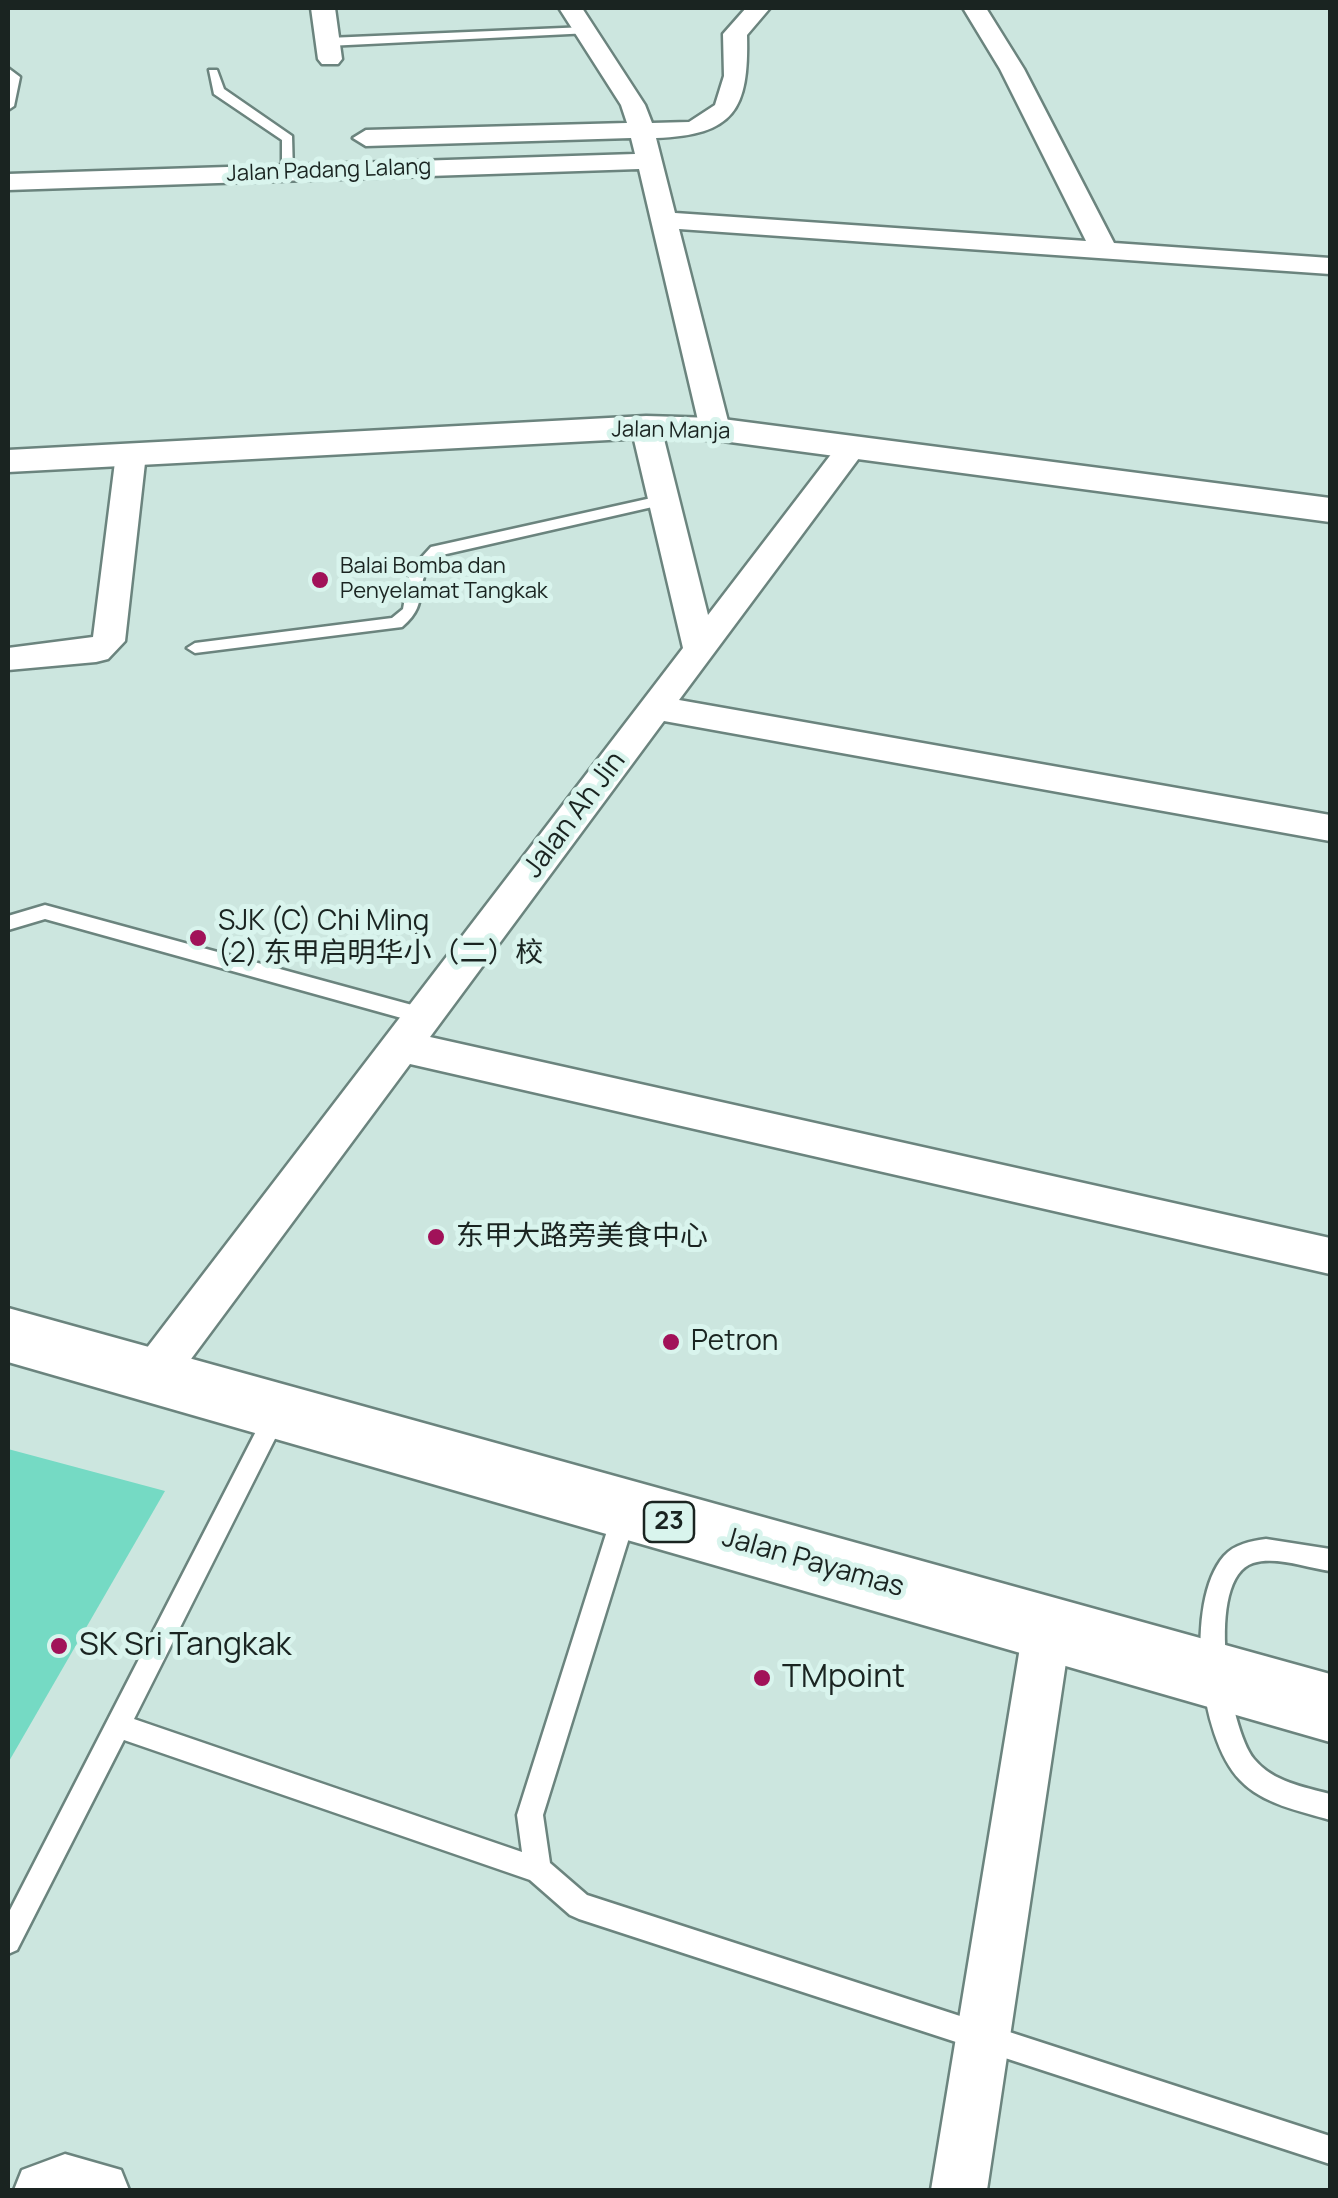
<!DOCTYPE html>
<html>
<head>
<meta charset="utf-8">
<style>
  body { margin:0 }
  #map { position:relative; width:1338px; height:2198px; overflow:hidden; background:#cce6df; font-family:Manrope,sans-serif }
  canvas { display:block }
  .frame { position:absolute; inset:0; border:10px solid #1a2421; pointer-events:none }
</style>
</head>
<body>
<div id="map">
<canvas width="1338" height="2198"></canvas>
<div class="frame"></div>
</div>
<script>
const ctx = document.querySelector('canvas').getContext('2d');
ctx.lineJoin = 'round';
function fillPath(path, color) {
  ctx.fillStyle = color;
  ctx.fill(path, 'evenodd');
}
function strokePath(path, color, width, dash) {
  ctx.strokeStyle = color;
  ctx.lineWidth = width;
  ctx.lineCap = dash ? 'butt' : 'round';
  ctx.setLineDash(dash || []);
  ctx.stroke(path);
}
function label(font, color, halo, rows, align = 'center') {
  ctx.font = font + ' Manrope,"Noto Sans SC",sans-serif';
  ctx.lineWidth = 10;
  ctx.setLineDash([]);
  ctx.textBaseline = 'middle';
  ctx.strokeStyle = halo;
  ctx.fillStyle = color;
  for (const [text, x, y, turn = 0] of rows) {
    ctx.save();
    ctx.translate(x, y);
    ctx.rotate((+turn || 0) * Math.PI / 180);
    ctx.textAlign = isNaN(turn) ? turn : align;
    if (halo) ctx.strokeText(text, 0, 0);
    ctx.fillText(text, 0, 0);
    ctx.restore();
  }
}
fillPath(new Path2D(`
  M 8,1449 L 165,1491 L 8,1763 Z`), '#75dac4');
const service = new Path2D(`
  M 586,27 L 590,29 L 590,33 L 328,46 L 322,42 L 328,38 Z
  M 8,68 L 20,77 L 14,106 L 8,110 Z
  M 209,70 L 217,70 L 224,89 L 292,136 L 293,175 L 282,172 L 282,140 L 214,94 Z
  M 665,495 L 673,500 L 670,503 L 442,555 C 407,580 435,600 402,627 L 195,653 L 187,648 L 195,643 L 392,618 L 403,609 L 410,570 L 431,547 Z
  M 45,905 L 423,1008 L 433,1016 L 423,1024 L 45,919 L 8,930 L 8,916 Z
  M 277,1403 L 285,1406 L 288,1413 L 134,1719 L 522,1852 L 517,1815 L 613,1512 L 617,1504 L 625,1501 L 633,1504 L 637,1512 L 543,1815 L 550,1863 L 587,1895 L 1330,2136 L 1330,2164 L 579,1919 L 570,1915 L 530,1880 L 124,1740 L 17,1950 L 8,1954 L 8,1914 L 269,1406 Z
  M 1266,1539 L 1330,1549 L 1330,1571 C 1307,1568 1277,1556 1253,1563 C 1204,1579 1229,1728 1254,1759 C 1273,1782 1304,1787 1330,1794 L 1330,1820 C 1300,1811 1262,1804 1240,1780 C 1199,1738 1184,1602 1224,1556 C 1234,1544 1252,1541 1266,1539 Z`);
const minor = new Path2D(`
  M 311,8 L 335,8 L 342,59 L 338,64 L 322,64 L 318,59 Z
  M 559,8 L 582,8 L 645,105 L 652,123 L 689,122 L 715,105 L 724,76 L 723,34 L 746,8 L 770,8 L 747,35 C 749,110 734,135 656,138 L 675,213 L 1086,241 L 1000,69 L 963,8 L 986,8 L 1024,69 L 1114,243 L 1330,258 L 1330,274 L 679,229 L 730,429 L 715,438 L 700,429 L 639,169 L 8,190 L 8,174 L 635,154 L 631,138 L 366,146 L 353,138 L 366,130 L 627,123 L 621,105 Z
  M 646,418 L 661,427 L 708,615 L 842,440 L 853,437 L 868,446 L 679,700 L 1330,815 L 1330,841 L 664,721 L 430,1037 L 1330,1238 L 1330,1274 L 410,1064 L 168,1390 L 152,1396 L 136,1390 L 130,1376 L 136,1362 L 683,648 L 631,427 Z
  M 131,445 L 146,454 L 125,641 L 108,659 L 96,662 L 8,670 L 8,648 L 93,637 L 116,454 Z
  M 1047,1605 L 1064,1612 L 1071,1629 L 987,2190 L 931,2190 L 1023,1629 L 1030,1612 Z
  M 65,2154 L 121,2170 L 129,2190 L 14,2190 L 22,2170 Z`);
const tertiary = new Path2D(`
  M 646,416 L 715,418 L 1330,498 L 1330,522 L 715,440 L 646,438 L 8,472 L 8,450 Z`);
const trunk = new Path2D(`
  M 8,1308 L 1330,1674 L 1330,1742 L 8,1362 Z`);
strokePath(service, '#6b847e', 5);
strokePath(minor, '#6b847e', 5);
strokePath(tertiary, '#6b847e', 5);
strokePath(trunk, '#6b847e', 5);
fillPath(service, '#fff');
fillPath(minor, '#fff');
fillPath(tertiary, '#fff');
fillPath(trunk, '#fff');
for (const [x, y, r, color] of [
  [320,580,10,"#a11259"],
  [198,938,10,"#a11259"],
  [436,1237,10,"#a11259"],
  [671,1342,10,"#a11259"],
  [59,1646,10,"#a11259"],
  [762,1678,10,"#a11259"]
]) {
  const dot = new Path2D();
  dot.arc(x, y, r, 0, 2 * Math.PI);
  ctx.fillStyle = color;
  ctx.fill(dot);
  strokePath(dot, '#d9f4ed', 4);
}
label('22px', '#1a2421', '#d9f4ed', [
  ["Jalan Padang Lalang",329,171,-2],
  ["Jalan Manja",671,431,1]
]);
label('22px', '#1a2421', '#d9f4ed', [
  ["Balai Bomba dan",340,567],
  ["Penyelamat Tangkak",340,592]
], 'left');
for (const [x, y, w] of [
  [669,1522,50]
]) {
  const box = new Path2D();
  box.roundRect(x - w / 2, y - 20, w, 40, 8);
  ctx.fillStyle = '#d9f4ed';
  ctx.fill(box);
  strokePath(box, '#1a2421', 2.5);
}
label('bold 25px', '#1a2421', null, [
  ["23",669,1522]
]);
label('28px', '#1a2421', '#d9f4ed', [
  ["Jalan Ah Jin",575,815,-53],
  ["Jalan Payamas",813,1563,16]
]);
label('28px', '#1a2421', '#d9f4ed', [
  ["SJK (C) Chi Ming",218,922],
  ["(2) 东甲启明华小（二）校",218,954],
  ["东甲大路旁美食中心",456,1237],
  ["Petron",691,1342]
], 'left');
label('32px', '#1a2421', '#d9f4ed', [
  ["SK Sri Tangkak",79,1646],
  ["TMpoint",782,1678]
], 'left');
</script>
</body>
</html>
